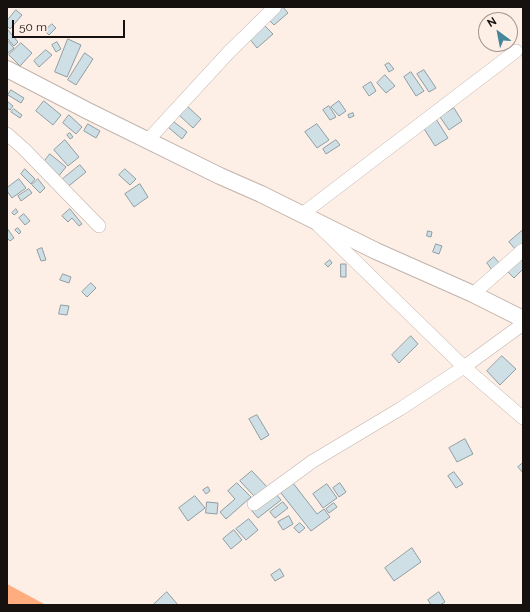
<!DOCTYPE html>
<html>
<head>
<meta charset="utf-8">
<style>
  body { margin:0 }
  #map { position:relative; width:530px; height:612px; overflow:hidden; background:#fdeee6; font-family:Raleway,sans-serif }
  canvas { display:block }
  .frame { position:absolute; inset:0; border:8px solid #16110e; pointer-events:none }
  .north { position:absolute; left:478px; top:12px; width:40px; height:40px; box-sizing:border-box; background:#fdeee6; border:1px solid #a19690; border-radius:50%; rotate:328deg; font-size:11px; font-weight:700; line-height:16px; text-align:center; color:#16110e }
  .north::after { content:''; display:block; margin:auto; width:14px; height:18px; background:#46869a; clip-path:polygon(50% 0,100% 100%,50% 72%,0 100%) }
  .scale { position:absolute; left:12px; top:20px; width:113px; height:18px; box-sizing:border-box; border:2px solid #16110e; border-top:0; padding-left:5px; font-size:12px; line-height:14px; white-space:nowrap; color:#16110e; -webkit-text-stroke:3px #fdeee6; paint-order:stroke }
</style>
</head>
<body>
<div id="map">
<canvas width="530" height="612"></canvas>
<div class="frame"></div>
<div class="north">N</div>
<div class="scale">50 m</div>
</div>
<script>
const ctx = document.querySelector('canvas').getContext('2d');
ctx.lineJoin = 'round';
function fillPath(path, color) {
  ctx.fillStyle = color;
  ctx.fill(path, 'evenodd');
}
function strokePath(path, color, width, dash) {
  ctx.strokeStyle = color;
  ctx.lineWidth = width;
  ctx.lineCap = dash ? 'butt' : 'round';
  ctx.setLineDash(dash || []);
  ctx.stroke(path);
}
fillPath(new Path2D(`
  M 7,584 L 46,605 L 7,605 Z`), '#ffac7e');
const building = new Path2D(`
  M 283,7 L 288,13 L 274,25 L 269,20 Z
  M 16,10 L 22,15 L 10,29 L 7,26 L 7,21 Z
  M 52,24 L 56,28 L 49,35 L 45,31 Z
  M 264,25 L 273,34 L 257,48 L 249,38 Z
  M 7,30 L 8,30 L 18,42 L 14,46 L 7,38 Z
  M 68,39 L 81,45 L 67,77 L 55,72 Z
  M 7,40 L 14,48 L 7,54 Z
  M 57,42 L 61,49 L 56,52 L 52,45 Z
  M 21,43 L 32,53 L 20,66 L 9,55 Z
  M 46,50 L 52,55 L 39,67 L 34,61 Z
  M 85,53 L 93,59 L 76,85 L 68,80 Z
  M 389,63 L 394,69 L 389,72 L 385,65 Z
  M 424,70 L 436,88 L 429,92 L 417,74 Z
  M 411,72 L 424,91 L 416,96 L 404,77 Z
  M 385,75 L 395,86 L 386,93 L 377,83 Z
  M 371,82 L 376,91 L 369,96 L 363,87 Z
  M 11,90 L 24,98 L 21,103 L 8,95 Z
  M 44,101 L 61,115 L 53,125 L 36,111 Z
  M 339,101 L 346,111 L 339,116 L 331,107 Z
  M 8,102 L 13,106 L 10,110 L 7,108 Z
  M 187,106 L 201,119 L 193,128 L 179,115 Z
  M 329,106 L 336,117 L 330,120 L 323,110 Z
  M 454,108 L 462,121 L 449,130 L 440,117 Z
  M 14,109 L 22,115 L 20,118 L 11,112 Z
  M 353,113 L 354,116 L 349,118 L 348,115 Z
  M 69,115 L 82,127 L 76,134 L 63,123 Z
  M 436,119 L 448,138 L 435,146 L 423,127 Z
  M 174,122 L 187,132 L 182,139 L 169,128 Z
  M 88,124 L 100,131 L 96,138 L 84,131 Z
  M 317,124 L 329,140 L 317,148 L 305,132 Z
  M 70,133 L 73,137 L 70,139 L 67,135 Z
  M 65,140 L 79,157 L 68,166 L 54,150 Z
  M 336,140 L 340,145 L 326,154 L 323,149 Z
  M 50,154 L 66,167 L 57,178 L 41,166 Z
  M 80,165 L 86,172 L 65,189 L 59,182 Z
  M 25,169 L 35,179 L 31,184 L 21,174 Z
  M 125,169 L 136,179 L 130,185 L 119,175 Z
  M 19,179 L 26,188 L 12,198 L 7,191 L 7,188 Z
  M 38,179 L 45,188 L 40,193 L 32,185 Z
  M 140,184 L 148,197 L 134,207 L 125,194 Z
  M 29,189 L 32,193 L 21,201 L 18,196 Z
  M 16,209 L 18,212 L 14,215 L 12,213 Z
  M 70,209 L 82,224 L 79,226 L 72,218 L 68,222 L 62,216 Z
  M 24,214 L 30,221 L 25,225 L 19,218 Z
  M 7,228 L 14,238 L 10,241 L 7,238 Z
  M 18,228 L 21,232 L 19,234 L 15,230 Z
  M 523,230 L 523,243 L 516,250 L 509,242 Z
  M 428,231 L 432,232 L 431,237 L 427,236 Z
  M 436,244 L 442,246 L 439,254 L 433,252 Z
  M 42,248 L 46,260 L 41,261 L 37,250 Z
  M 494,257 L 500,264 L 492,270 L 487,263 Z
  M 330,260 L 332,263 L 328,267 L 325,264 Z
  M 521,260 L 523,262 L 523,269 L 514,278 L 508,272 Z
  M 341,264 L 346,264 L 346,277 L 341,277 Z
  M 63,274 L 71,277 L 69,283 L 60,280 Z
  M 91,283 L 96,288 L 87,297 L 82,292 Z
  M 61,305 L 69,306 L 67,315 L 59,314 Z
  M 411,336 L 418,344 L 399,363 L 392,355 Z
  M 502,356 L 516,369 L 500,385 L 487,371 Z
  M 257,415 L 269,435 L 261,440 L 249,419 Z
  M 465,439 L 473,454 L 457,462 L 449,448 Z
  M 523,463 L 523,473 L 518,467 Z
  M 252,471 L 267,487 L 255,497 L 240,481 Z
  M 454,472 L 463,484 L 456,488 L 448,476 Z
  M 237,483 L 251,497 L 226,519 L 220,512 L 235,499 L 228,491 Z
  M 293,483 L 317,514 L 324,509 L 330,517 L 311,531 L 281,493 Z
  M 340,483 L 346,492 L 339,497 L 333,488 Z
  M 327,484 L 337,498 L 323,508 L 313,494 Z
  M 208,487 L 210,491 L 206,494 L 203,490 Z
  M 275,493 L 281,500 L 258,518 L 252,511 Z
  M 195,496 L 205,508 L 188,521 L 179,508 Z
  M 207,502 L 218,503 L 217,514 L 206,513 Z
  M 283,502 L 288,508 L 275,518 L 270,512 Z
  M 334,503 L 337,507 L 329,513 L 326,509 Z
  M 289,516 L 293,524 L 283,530 L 278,522 Z
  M 249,519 L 258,530 L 246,540 L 236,529 Z
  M 300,523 L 305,528 L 299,533 L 294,528 Z
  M 234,530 L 242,540 L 231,549 L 223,539 Z
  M 412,548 L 421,562 L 394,581 L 385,568 Z
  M 280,569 L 284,576 L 275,581 L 271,575 Z
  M 167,592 L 178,605 L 153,605 Z
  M 439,592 L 445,602 L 440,605 L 431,605 L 428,600 Z`);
fillPath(building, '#cedfe5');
strokePath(building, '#8e9ea3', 1);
const minor = new Path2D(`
  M 7,134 L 24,149 L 99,226
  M 148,140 L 229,52 L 275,7
  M 301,215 L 516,51
  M 318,225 L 464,367 L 523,418
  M 473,294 L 523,250
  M 254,504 L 313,461 L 400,409 L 464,367 L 523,324`);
const tertiary = new Path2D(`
  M 7,69 L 88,111 L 220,176 L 261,194 L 376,251 L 473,294 L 523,319`);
strokePath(minor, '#c1b3ab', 14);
strokePath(tertiary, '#c1b3ab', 18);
strokePath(minor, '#fff', 13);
strokePath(tertiary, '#fff', 16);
</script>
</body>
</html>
